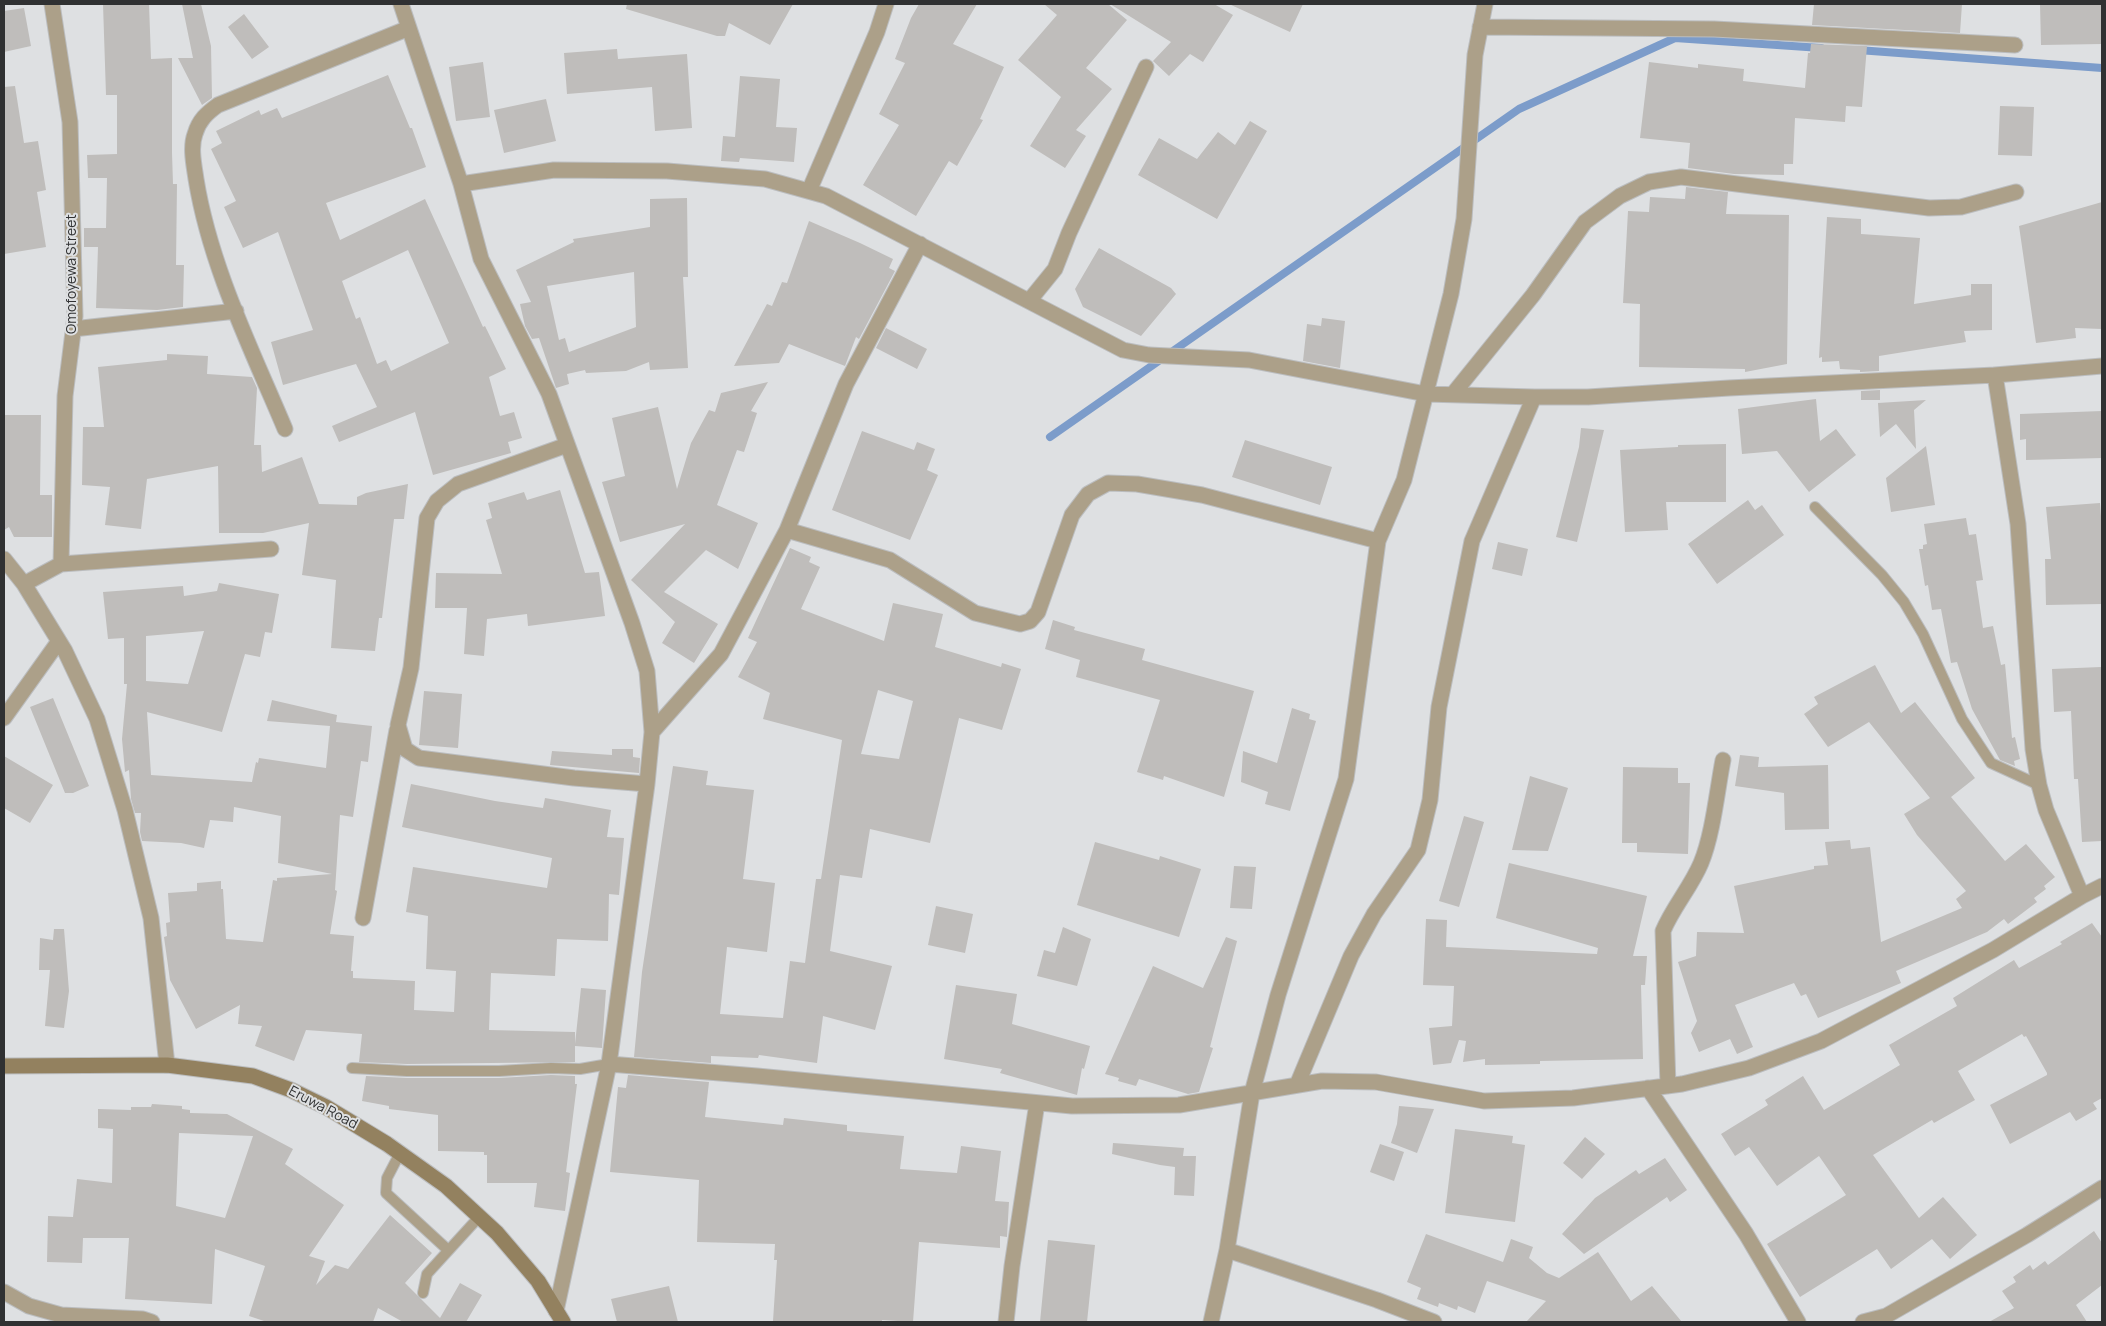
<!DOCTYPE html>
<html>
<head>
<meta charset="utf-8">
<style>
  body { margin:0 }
  #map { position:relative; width:2106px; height:1326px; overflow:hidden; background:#dee0e2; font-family:Manrope,sans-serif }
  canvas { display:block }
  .frame { position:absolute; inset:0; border:5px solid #303132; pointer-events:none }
</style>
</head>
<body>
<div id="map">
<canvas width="2106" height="1326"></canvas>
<div class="frame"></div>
</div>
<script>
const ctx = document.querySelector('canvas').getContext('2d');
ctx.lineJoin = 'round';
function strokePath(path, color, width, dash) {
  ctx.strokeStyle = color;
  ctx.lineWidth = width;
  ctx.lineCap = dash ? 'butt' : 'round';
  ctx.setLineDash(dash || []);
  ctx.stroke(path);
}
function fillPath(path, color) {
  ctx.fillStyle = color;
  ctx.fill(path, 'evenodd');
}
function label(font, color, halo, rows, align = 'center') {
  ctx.font = font + ' Manrope,sans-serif';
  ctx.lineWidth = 4;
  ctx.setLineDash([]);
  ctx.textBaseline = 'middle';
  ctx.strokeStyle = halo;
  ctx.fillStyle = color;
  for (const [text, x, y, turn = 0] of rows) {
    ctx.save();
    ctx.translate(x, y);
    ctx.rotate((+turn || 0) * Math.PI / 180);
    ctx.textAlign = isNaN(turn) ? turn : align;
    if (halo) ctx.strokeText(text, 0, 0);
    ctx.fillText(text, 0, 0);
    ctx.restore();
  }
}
strokePath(new Path2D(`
  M 1858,50 L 2102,68
  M 1050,437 L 1519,109 L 1675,38 L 1821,48`), '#7c9cca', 8);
fillPath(new Path2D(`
  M 103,4 L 149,4 L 151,59 L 172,58 L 172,153 L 173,184 L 177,184 L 176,265 L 184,265 L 183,307 L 157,310 L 96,308 L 98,247 L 84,247 L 84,228 L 106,228 L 107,178 L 88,178 L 87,155 L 117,154 L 117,95 L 106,95 Z
  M 182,4 L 201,4 L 211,46 L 212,98 L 202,105 L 178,58 L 193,58 Z
  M 627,4 L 793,4 L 770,45 L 729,23 L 725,36 L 717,36 L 626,9 Z
  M 919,4 L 977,4 L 953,44 L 1004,67 L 980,119 L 983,120 L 957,166 L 949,161 L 916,216 L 863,185 L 899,125 L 879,114 L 905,63 L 895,59 L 911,18 Z
  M 1044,4 L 1108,4 L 1127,20 L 1086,68 L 1112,89 L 1076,130 L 1086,136 L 1065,168 L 1030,146 L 1061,97 L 1018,60 L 1057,15 Z
  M 1110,4 L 1214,4 L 1233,15 L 1203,62 L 1190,54 L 1169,76 L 1153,61 L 1171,42 Z
  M 1229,4 L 1303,4 L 1290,32 Z
  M 1814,4 L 1962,4 L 1960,33 L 1812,25 Z
  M 2040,4 L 2102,4 L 2102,44 L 2041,45 Z
  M 24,8 L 31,46 L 4,52 L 4,11 Z
  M 244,14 L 269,47 L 252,59 L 228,27 Z
  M 1811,44 L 1867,46 L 1862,107 L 1846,106 L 1845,122 L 1795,118 L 1793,164 L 1784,164 L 1784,175 L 1734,174 L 1688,168 L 1690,143 L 1640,138 L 1649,62 L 1698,68 L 1698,64 L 1744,69 L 1743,81 L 1805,88 L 1808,53 L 1810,53 Z
  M 617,49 L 618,59 L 687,54 L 692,128 L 655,131 L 652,87 L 567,94 L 564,53 Z
  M 483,62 L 490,117 L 456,121 L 449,67 Z
  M 388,75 L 410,128 L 412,128 L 426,167 L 326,203 L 340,240 L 425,199 L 483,327 L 485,326 L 506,369 L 489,377 L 500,416 L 514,412 L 522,438 L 508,442 L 511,453 L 433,475 L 415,412 L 339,442 L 332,426 L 377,407 L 356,364 L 283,385 L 271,342 L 313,330 L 278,232 L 243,248 L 224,207 L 236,201 L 211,149 L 222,143 L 216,131 L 259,110 L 261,115 L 277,108 L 282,118 ZM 408,250 L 449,343 L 391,371 L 386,360 L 377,364 L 360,317 L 356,319 L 342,281 Z
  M 740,76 L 780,79 L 776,127 L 797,128 L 794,162 L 740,158 L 739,162 L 721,161 L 723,136 L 735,137 Z
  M 15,86 L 24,143 L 38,141 L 46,190 L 37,192 L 46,247 L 4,254 L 4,87 Z
  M 546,99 L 556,141 L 504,153 L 494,110 Z
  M 2000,106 L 2034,107 L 2032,156 L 1998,155 Z
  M 1250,121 L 1267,131 L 1217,219 L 1138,175 L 1159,138 L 1197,159 L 1218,132 L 1235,145 Z
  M 1686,187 L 1728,192 L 1726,214 L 1789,215 L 1787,364 L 1745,372 L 1745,369 L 1639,367 L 1640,304 L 1623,303 L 1628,211 L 1649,212 L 1650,197 L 1685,199 Z
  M 687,198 L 688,277 L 683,277 L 688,368 L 650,370 L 649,362 L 626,371 L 586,373 L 585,370 L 567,374 L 569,384 L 556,388 L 539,338 L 532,339 L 525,326 L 520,304 L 531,302 L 516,270 L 574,242 L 573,239 L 650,227 L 650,199 ZM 634,272 L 636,327 L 569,352 L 565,338 L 559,340 L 547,286 Z
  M 2102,202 L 2102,329 L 2075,328 L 2076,338 L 2036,343 L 2019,226 Z
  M 1827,217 L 1861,219 L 1861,234 L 1920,238 L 1914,304 L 1971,295 L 1971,284 L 1992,284 L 1992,330 L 1964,331 L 1966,342 L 1879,356 L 1879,371 L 1860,372 L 1860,370 L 1840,369 L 1839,361 L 1822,362 L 1822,357 L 1819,358 Z
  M 809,221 L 860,243 L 893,259 L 889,268 L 895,271 L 859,339 L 856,337 L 845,366 L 789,344 L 779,363 L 734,366 L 767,304 L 772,306 L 782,282 L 787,283 Z
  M 1099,248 L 1171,288 L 1176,294 L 1141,336 L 1083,307 L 1075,289 Z
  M 1322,318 L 1345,321 L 1340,368 L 1303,361 L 1307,324 L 1321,326 Z
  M 886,328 L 927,349 L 917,369 L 876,348 Z
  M 167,354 L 208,356 L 207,374 L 252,377 L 257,388 L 254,445 L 261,445 L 262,472 L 302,457 L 319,504 L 357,505 L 357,497 L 366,493 L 408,484 L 404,519 L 394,519 L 382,618 L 379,618 L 375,651 L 331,648 L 336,580 L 302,575 L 309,523 L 263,533 L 219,533 L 218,466 L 147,479 L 141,529 L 105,525 L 110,487 L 82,485 L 83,427 L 104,427 L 98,367 L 167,360 Z
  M 768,382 L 751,411 L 757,413 L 744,452 L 737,450 L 717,505 L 758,523 L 738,569 L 706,550 L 664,592 L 718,624 L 694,663 L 662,643 L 675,622 L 631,580 L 685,524 L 620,542 L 602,482 L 625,476 L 612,418 L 658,407 L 677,489 L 691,443 L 709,410 L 715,412 L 721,393 Z
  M 1880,390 L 1880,400 L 1861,400 L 1861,391 Z
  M 1816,399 L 1820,441 L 1836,429 L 1856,455 L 1809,492 L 1777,451 L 1742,454 L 1738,409 Z
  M 1926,400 L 1914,410 L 1916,449 L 1896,424 L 1880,437 L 1878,403 Z
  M 2102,411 L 2102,458 L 2026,460 L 2026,439 L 2020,440 L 2020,414 Z
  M 4,415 L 41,415 L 40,495 L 52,495 L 52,537 L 14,537 L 9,527 L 4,530 Z
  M 1581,428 L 1604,430 L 1577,542 L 1556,537 L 1579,447 Z
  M 862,431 L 914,450 L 917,442 L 935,449 L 927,470 L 938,475 L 910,540 L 832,510 Z
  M 1245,440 L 1332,467 L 1320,505 L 1232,477 Z
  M 1726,444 L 1726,502 L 1666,502 L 1668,530 L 1625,532 L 1620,450 L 1678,447 L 1678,445 Z
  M 1926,446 L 1935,505 L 1891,512 L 1886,478 Z
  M 560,490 L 585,573 L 599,572 L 605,616 L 528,626 L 527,614 L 487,619 L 484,656 L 464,654 L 467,608 L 435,608 L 436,573 L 502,574 L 486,520 L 492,518 L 488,503 L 524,492 L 527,500 Z
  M 1748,500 L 1755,510 L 1762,505 L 1784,535 L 1717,584 L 1688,544 Z
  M 2100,503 L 2102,530 L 2102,604 L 2046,605 L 2045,559 L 2051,559 L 2046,507 Z
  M 1966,518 L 1969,535 L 1976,534 L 1983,580 L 1976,581 L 1983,628 L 1993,626 L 2001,665 L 2005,664 L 2012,738 L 2015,737 L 2020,759 L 2014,761 L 2015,766 L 2000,760 L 1972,709 L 1957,662 L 1951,663 L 1941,609 L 1932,610 L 1928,585 L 1925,586 L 1919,549 L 1923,549 L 1923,545 L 1927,544 L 1924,524 Z
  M 1498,542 L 1528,549 L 1522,576 L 1492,569 Z
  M 790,548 L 811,557 L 809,562 L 820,567 L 801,609 L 884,641 L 893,603 L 943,614 L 935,647 L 1001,667 L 1002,663 L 1021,669 L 1002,730 L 959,718 L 930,843 L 870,829 L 862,878 L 840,875 L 830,951 L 892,966 L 875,1030 L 823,1016 L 817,1063 L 759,1055 L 758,1058 L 711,1056 L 711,1063 L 634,1057 L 642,972 L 673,766 L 708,771 L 706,785 L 754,790 L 743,879 L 775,883 L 767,952 L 727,947 L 720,1014 L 783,1018 L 790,961 L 805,963 L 816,879 L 821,879 L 842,740 L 763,719 L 770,693 L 738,677 L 757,642 L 748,638 ZM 878,690 L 913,701 L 899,759 L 861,754 Z
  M 219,583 L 279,594 L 272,633 L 265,632 L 260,657 L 245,654 L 222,732 L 147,712 L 151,775 L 252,782 L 256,762 L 258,763 L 259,758 L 326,768 L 330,726 L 267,721 L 272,700 L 337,715 L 336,722 L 372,726 L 368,762 L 361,761 L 353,817 L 340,815 L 335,890 L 337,891 L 330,934 L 354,936 L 351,971 L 353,971 L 353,978 L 415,981 L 414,1010 L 454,1012 L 456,971 L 426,969 L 428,916 L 406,912 L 413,867 L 547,888 L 552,858 L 402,827 L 411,784 L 495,801 L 543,808 L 545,798 L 611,810 L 607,837 L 624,838 L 619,895 L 609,894 L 608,941 L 557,939 L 555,976 L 491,973 L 489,1030 L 575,1032 L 575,1044 L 581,988 L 606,990 L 602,1048 L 575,1046 L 575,1062 L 407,1064 L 359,1062 L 362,1034 L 306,1030 L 294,1061 L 255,1046 L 262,1026 L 238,1024 L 240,1005 L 196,1029 L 170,980 L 164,937 L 167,936 L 166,923 L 170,922 L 168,893 L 197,891 L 197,883 L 221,881 L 221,889 L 223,889 L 226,939 L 263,942 L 273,880 L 277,881 L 277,878 L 332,874 L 278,863 L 281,816 L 234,807 L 233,822 L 210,820 L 204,848 L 181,843 L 142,841 L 140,832 L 141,813 L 135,813 L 131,799 L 129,770 L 125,772 L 122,739 L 127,684 L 124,684 L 124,638 L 108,639 L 103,592 L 183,586 L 184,596 L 217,591 ZM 204,631 L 188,684 L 146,681 L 146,636 Z
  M 1053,620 L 1075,627 L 1074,630 L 1145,649 L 1142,660 L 1254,691 L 1224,797 L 1164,776 L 1163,780 L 1137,772 L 1160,700 L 1076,677 L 1080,660 L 1045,649 Z
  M 1875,665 L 1901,713 L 1915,702 L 1975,778 L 1951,797 L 2005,861 L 2026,844 L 2055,877 L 2044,886 L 2046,889 L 2034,898 L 2037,902 L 2008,924 L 2004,919 L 1987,932 L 1896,971 L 1901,983 L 1818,1018 L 1806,994 L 1801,996 L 1794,983 L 1735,1005 L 1753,1047 L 1737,1054 L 1730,1039 L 1699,1052 L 1691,1033 L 1697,1021 L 1678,962 L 1696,956 L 1697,932 L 1744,933 L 1734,886 L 1814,869 L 1814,866 L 1828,865 L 1825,842 L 1850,840 L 1851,849 L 1870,847 L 1881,942 L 1962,908 L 1956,899 L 1966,891 L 1917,835 L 1904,814 L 1930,798 L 1869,722 L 1828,747 L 1804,714 L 1818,704 L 1814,697 Z
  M 2101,667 L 2102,841 L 2082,842 L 2078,779 L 2074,779 L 2071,711 L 2054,712 L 2052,669 Z
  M 424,691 L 462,694 L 458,748 L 419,745 Z
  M 53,698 L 89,786 L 73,793 L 65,793 L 30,707 Z
  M 1292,708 L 1310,714 L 1309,719 L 1316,721 L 1290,811 L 1265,804 L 1268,792 L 1241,782 L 1243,751 L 1277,763 Z
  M 612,749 L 633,749 L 633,757 L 640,758 L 639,773 L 550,765 L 552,751 L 612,755 Z
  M 1740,755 L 1759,757 L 1758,767 L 1828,765 L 1829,829 L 1785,830 L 1784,793 L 1735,786 Z
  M 4,756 L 53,785 L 30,823 L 4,808 Z
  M 1623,767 L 1678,768 L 1678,783 L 1690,783 L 1688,854 L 1637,852 L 1637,843 L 1622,843 Z
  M 1530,776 L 1568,788 L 1548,851 L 1512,850 Z
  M 1464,816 L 1484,822 L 1459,907 L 1439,901 Z
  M 1095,842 L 1159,860 L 1160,856 L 1201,869 L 1179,937 L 1077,905 Z
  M 1509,863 L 1647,896 L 1633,956 L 1647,956 L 1645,985 L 1641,985 L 1643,1059 L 1540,1061 L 1540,1064 L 1485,1065 L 1485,1059 L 1463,1062 L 1466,1041 L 1459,1040 L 1451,1063 L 1433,1065 L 1429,1028 L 1452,1026 L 1454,986 L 1423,985 L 1426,919 L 1447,920 L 1446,947 L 1597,954 L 1598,948 L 1496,918 Z
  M 1234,866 L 1256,867 L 1252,909 L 1230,908 Z
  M 936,906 L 973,914 L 965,953 L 928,945 Z
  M 2092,923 L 2102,937 L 2102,1098 L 2093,1103 L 2097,1109 L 2076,1121 L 2070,1112 L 2010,1144 L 1990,1105 L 2047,1075 L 2047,1073 L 2026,1036 L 2024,1037 L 2022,1034 L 1958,1071 L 1975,1100 L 1934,1123 L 1932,1120 L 1873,1155 L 1919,1218 L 1943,1197 L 1977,1235 L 1950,1259 L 1932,1239 L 1891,1269 L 1877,1249 L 1800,1297 L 1767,1244 L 1846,1195 L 1819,1156 L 1777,1186 L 1749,1147 L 1735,1156 L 1721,1134 L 1768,1105 L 1765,1100 L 1803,1076 L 1824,1110 L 1900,1065 L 1889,1045 L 1957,1006 L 1953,998 L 2014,960 L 2019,968 L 2062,944 L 2060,942 Z
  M 1063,927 L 1091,939 L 1077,986 L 1037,976 L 1044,950 L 1055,953 Z
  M 54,929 L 64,929 L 69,991 L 64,1028 L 45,1026 L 50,970 L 39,970 L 40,938 L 53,940 Z
  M 1226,937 L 1237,941 L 1210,1047 L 1213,1048 L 1199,1092 L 1188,1094 L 1139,1079 L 1136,1086 L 1118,1081 L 1119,1078 L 1105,1074 L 1153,966 L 1203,988 Z
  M 956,985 L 1017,994 L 1012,1024 L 1090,1046 L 1084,1069 L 1082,1068 L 1077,1095 L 1000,1073 L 1002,1069 L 944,1059 Z
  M 551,1075 L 575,1076 L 575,1084 L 577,1084 L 566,1172 L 570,1173 L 565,1211 L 534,1207 L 537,1183 L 487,1183 L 487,1155 L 484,1155 L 484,1152 L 438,1151 L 438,1115 L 389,1109 L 389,1106 L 362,1101 L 366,1076 L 407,1078 L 499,1078 Z
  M 628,1075 L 709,1082 L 705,1117 L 783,1125 L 784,1118 L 847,1125 L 847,1131 L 904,1136 L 900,1169 L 957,1173 L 961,1146 L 1001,1151 L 995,1201 L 1009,1202 L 1007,1237 L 1000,1236 L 1000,1248 L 919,1242 L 913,1322 L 882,1320 L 882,1322 L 773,1321 L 777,1260 L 774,1260 L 775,1244 L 697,1242 L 699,1180 L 610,1172 L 618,1087 L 626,1088 Z
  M 152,1104 L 182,1106 L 182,1109 L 190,1110 L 190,1113 L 227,1114 L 293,1149 L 285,1164 L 344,1205 L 309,1256 L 325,1261 L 316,1285 L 335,1265 L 348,1269 L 390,1215 L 432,1253 L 405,1283 L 440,1318 L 460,1283 L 482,1295 L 466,1322 L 403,1322 L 378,1308 L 373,1322 L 267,1322 L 249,1316 L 265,1266 L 215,1249 L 212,1304 L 125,1299 L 129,1238 L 83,1238 L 82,1263 L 47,1262 L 48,1216 L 73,1217 L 77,1179 L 112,1183 L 113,1129 L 98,1128 L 98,1109 L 131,1110 L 131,1107 L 151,1107 ZM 179,1133 L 253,1136 L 225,1218 L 176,1206 Z
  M 1399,1106 L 1434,1109 L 1417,1153 L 1391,1143 L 1397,1124 Z
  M 1455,1129 L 1513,1136 L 1512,1143 L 1525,1145 L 1515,1222 L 1445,1213 Z
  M 1585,1137 L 1605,1154 L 1582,1179 L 1563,1163 Z
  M 1113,1143 L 1184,1148 L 1183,1156 L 1196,1156 L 1194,1196 L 1174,1195 L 1175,1167 L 1160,1165 L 1112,1154 Z
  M 1380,1144 L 1404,1152 L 1394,1181 L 1370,1172 Z
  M 1665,1158 L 1687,1190 L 1670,1202 L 1667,1197 L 1584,1254 L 1562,1234 L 1595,1198 L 1636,1170 L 1639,1174 Z
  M 2094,1231 L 2102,1243 L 2102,1285 L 2076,1305 L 2087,1322 L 1989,1322 L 2014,1308 L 2002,1291 L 2016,1282 L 2013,1277 L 2030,1265 L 2033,1270 L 2045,1261 L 2048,1265 Z
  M 1426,1234 L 1503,1262 L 1511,1239 L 1533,1247 L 1529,1258 L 1547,1273 L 1559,1278 L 1598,1252 L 1631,1301 L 1652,1286 L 1682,1322 L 1526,1322 L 1546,1301 L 1487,1281 L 1475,1313 L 1458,1306 L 1457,1310 L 1439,1303 L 1438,1307 L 1417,1299 L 1421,1288 L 1407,1282 Z
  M 1048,1240 L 1095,1245 L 1087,1322 L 1040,1322 Z
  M 669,1286 L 678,1322 L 617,1322 L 611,1299 Z`), '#bfbdbb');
const lane = new Path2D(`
  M 1815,507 L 1882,575 L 1904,602 L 1923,634 L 1962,719 L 1991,763 L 2039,785
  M 352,1068 L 407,1071 L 499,1071 L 551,1068 L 580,1069 L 609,1064
  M 400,1153 L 387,1178 L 386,1193 L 448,1250
  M 423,1293 L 427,1274 L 479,1217`);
const street = new Path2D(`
  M 401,4 L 461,184 L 481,259 L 549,394 L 632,623 L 647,671 L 652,732 L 647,784 L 609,1064 L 556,1311
  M 1480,27 L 1714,29 L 2015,45
  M 461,184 L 554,170 L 667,171 L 765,179 L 826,196 L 1123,350 L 1149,355 L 1249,360 L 1426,394 L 1534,397 L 1588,397 L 1729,388 L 1995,375 L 2102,366
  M 809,191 L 877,32 L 886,4
  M 1029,301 L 1055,269 L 1069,233 L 1146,67
  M 73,329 L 236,311
  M 1995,375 L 2018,524 L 2033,749 L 2039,785 L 2046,810 L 2082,896
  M 1453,394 L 1533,295 L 1585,222 L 1620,196 L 1649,182 L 1681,177 L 1929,208 L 1961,207 L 2016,192
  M 285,429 C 251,348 210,266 196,179 C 194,165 190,147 195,134 C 199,120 207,113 218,105 L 409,28
  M 567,445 L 458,484 L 437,501 L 427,518 L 411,668 L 398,725 L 405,749 L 419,758 L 574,778 L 647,784
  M 787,530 L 890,560 L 975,613 L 1020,624 L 1030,621 L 1038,612 L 1072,515 L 1088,494 L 1108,483 L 1137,484 L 1202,495 L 1378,541
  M 4,559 L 24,584 L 65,651 L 97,719 L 125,810 L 151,918 L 167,1065
  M 61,564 L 271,549
  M 24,584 L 61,564 L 65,396 L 75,316 L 70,122 L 52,4
  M 4,718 L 59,641
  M 652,732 L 721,654 L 787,530 L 846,384 L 920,244
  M 363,918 L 397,730
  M 609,1064 L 757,1076 L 1072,1106 L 1179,1105 L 1322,1081 L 1376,1082 L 1484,1101 L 1573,1098 L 1682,1084 L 1749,1068 L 1821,1041 L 1993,950 L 2082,896 L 2102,886
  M 1297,1085 L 1351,956 L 1374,914 L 1418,850 L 1430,800 L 1439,707 L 1472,541 L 1534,397
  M 1668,1086 L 1663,931 C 1673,907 1691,887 1701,863 C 1713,834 1717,791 1723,760
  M 1648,1088 L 1746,1234 L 1798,1322
  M 1227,1250 L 1377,1300 L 1434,1322
  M 4,1292 L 29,1306 L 61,1315 L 143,1319 L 152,1322
  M 1006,1322 L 1012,1266 L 1037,1103
  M 1211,1322 L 1227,1250 L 1252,1093 L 1278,995 L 1346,779 L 1378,541 L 1404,480 L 1451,294 L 1464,219 L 1475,55 L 1485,4
  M 1863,1322 L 1886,1316 L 2027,1235 L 2102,1188`);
const secondary = new Path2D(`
  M 4,1066 L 167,1065 L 253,1076 L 291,1090 L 326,1107 L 387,1144 L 446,1186 L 497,1233 L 538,1281 L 563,1322`);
strokePath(lane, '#bbbdbf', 12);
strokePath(street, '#bbbdbf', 17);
strokePath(secondary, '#bbbdbf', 17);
strokePath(lane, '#aca089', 10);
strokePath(street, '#aca089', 15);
strokePath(secondary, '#93815f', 15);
label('14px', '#303132', '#dee0e2', [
  ["Omofoyewa Street",72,274,-90],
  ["Eruwa Road",323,1108,28]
]);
</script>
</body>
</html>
